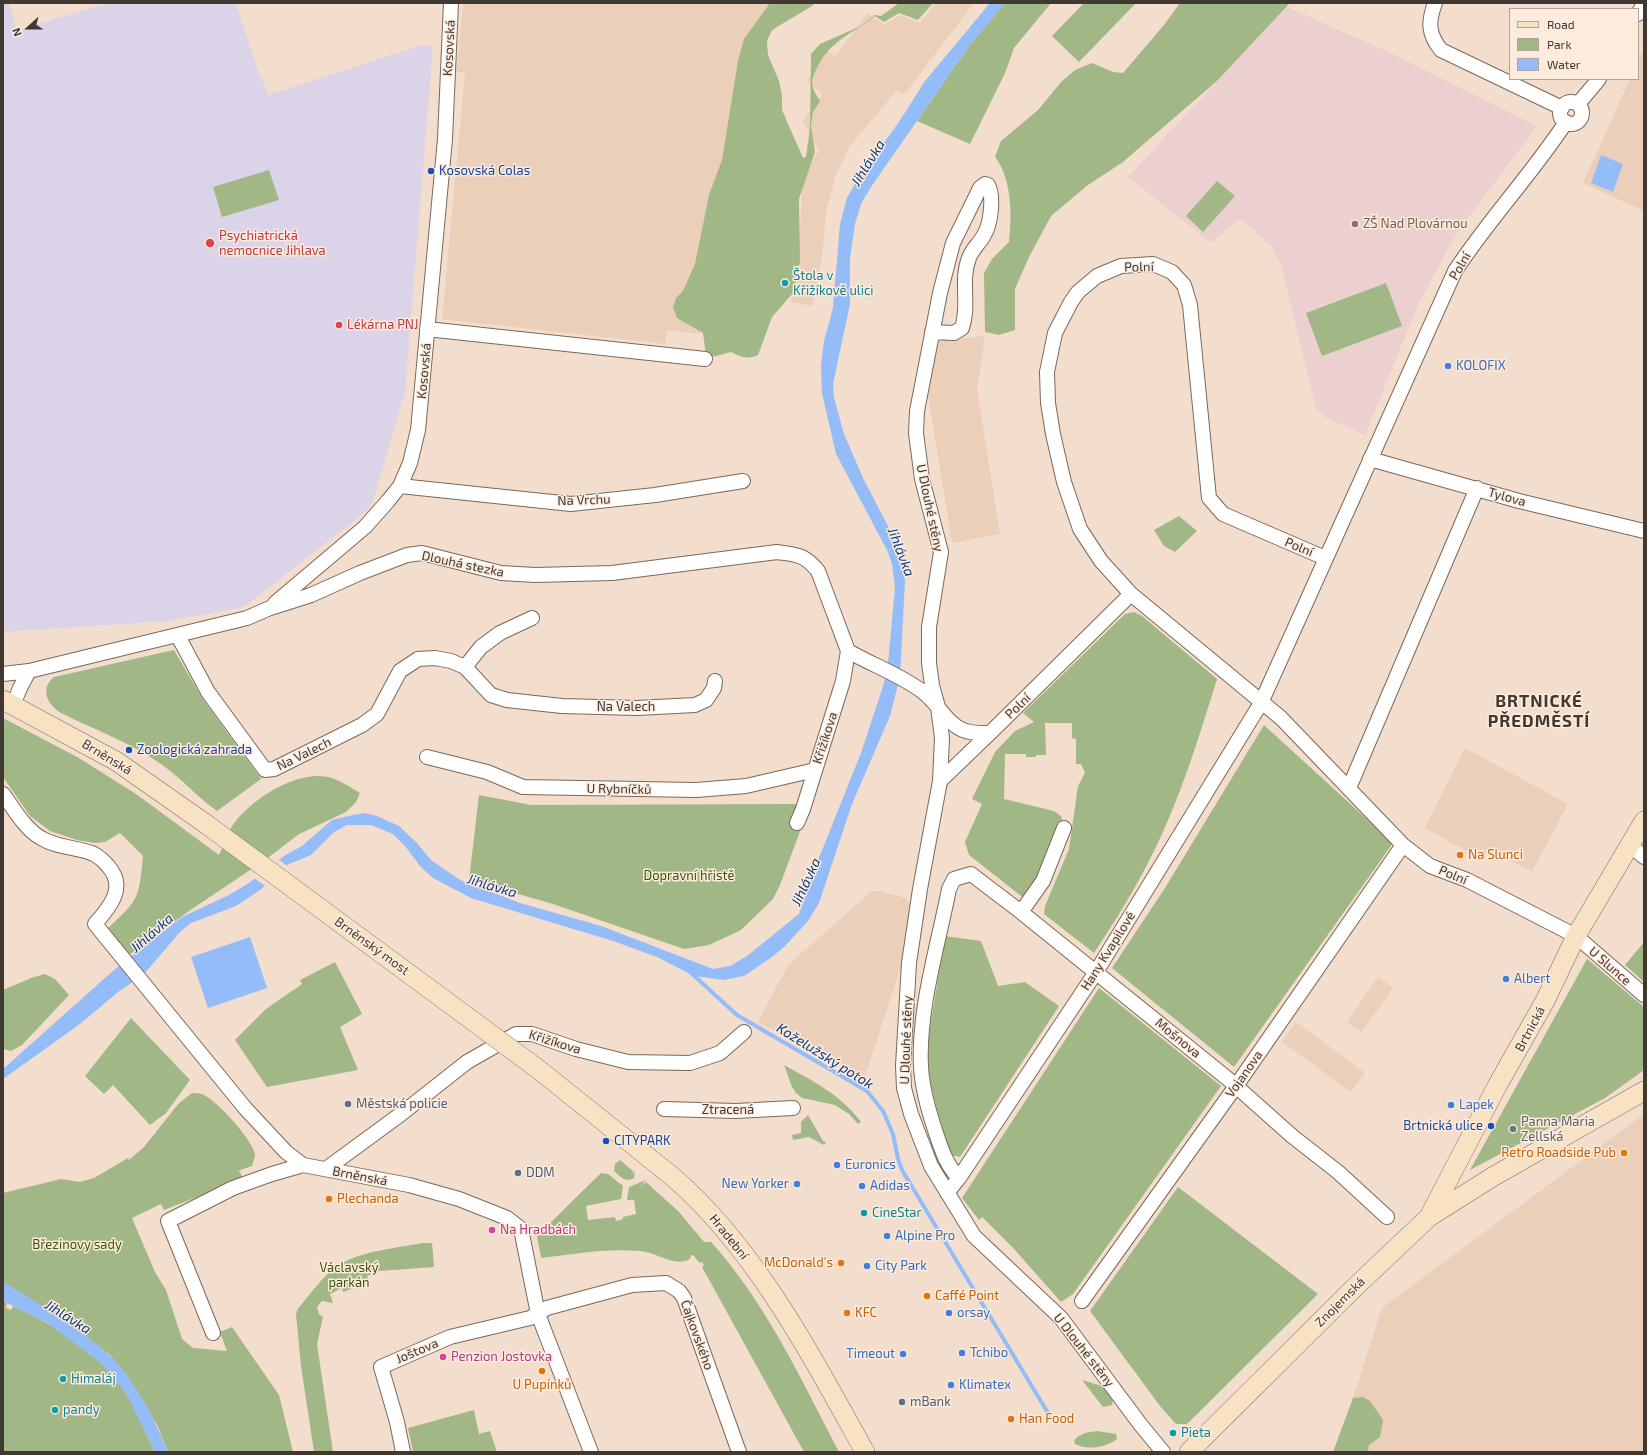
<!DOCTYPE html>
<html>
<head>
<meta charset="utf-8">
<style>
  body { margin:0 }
  #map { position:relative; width:1647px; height:1455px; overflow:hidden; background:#f3ddcc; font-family:"Exo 2",sans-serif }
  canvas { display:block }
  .frame { position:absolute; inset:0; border:4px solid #403831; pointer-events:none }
  .legend { position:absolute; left:1509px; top:8px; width:130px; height:72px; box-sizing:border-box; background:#fdebdd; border:1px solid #b1a398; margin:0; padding:5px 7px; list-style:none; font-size:12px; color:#403831 }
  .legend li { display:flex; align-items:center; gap:8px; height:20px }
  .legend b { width:20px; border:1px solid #b1a398 }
  .north { position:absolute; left:8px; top:8px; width:40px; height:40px; -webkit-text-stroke:3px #fdebdd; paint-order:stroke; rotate:249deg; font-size:11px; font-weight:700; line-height:16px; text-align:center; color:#403831 }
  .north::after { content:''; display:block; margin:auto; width:14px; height:18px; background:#403831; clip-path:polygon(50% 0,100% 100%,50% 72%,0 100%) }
</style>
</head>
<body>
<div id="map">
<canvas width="1647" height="1455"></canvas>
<div class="frame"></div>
<ul class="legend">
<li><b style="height:5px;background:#f7e3c4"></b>Road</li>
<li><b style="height:11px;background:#a2b786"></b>Park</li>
<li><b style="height:11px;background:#93bcf8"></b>Water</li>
</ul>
<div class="north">N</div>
</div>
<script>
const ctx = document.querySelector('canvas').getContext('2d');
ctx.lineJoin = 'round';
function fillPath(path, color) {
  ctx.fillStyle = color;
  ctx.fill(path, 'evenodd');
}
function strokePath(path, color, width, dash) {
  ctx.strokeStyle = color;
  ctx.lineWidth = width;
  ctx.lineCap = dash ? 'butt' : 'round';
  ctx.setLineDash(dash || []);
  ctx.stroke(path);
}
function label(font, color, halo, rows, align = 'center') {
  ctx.font = font + ' "Exo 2",sans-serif';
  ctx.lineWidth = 3;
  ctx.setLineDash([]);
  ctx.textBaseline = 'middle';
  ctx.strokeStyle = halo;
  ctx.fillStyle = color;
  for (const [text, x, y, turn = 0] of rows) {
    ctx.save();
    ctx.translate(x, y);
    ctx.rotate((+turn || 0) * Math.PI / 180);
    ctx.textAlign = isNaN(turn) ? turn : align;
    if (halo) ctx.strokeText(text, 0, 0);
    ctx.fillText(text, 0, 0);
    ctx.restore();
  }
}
fillPath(new Path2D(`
  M 463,3 L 799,3 L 761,44 L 705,298 L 700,334 L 667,330 L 665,344 L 442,319 L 465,73 L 456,72 Z
  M 936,3 L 974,3 L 904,95 L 897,90 L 850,146 L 836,175 L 826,211 L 822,259 L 812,306 L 791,302 L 799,254 L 802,188 L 813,160 L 819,151 L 803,121 L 822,94 L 807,81 L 828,51 L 835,56 L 868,13 L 885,25 L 900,15 L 920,23 Z
  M 1644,48 L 1644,211 L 1583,183 L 1630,79 L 1638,79 L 1638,61 Z
  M 985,336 L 977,389 L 1000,534 L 952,543 L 928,395 L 938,341 Z
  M 1465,748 L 1568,804 L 1532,872 L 1489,850 L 1483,860 L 1425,828 Z
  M 872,891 L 879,891 L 905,898 L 911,905 L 907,948 L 864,1079 L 758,1022 L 788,965 Z
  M 1378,977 L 1393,988 L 1362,1032 L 1347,1022 Z
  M 1296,1022 L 1365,1073 L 1351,1092 L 1282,1042 Z
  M 1644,1114 L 1644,1452 L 1368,1452 L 1369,1445 L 1353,1398 L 1382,1308 Z`), '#ebcfb9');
fillPath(new Path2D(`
  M 1287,7 L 1391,53 L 1537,126 L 1460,229 L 1446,252 L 1417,307 L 1365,435 L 1325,417 L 1316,408 L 1281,265 L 1272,247 L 1240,218 L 1211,243 L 1128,177 Z`), '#ebd0cf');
fillPath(new Path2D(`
  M 3,3 L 9,3 L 17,30 L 110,3 L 236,3 L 258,70 L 268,95 L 419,46 L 433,45 L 405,392 L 372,504 L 364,513 L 248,604 L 240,608 L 167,621 L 3,632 Z`), '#dbd3e8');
fillPath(new Path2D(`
  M 770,3 L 814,3 L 812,6 L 772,30 L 767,41 L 768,55 L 779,81 L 782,96 L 782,110 L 803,158 L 806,157 L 810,128 L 811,54 L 820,44 L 861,26 L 875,15 L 881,16 L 899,3 L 933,3 L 918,20 L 899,13 L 884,22 L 875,16 C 854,33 833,39 819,64 C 810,81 810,85 820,101 L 813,112 L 811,126 L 815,152 L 799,199 L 800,261 L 793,293 L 772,317 L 758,355 C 748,360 741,357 731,352 L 712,357 L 706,355 L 703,333 L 677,318 L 673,307 L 676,298 L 683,291 L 695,264 L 709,195 L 722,160 L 738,61 L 744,39 Z
  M 1005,3 L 1051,3 L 1014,48 L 1005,73 L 970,144 L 917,121 L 969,46 Z
  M 1084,3 L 1136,3 L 1079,62 L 1052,36 Z
  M 1180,3 L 1290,3 L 1218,80 L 1123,162 L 1088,185 L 1051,216 L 1029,257 L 1015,289 L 1015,330 L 999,335 L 985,332 L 984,273 L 992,259 L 1009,242 C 1012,215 1012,179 995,157 L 1001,141 L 1038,110 L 1062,81 L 1075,70 L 1092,63 L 1113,72 L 1123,73 L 1164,25 Z
  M 269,170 L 279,200 L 222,217 L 213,187 Z
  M 1217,181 L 1235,196 L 1203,232 L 1186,216 Z
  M 1386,283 L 1402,326 L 1322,356 L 1306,313 Z
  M 1179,516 L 1197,531 L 1175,552 L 1164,546 L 1154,530 Z
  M 1134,612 L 1142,616 L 1217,679 C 1199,737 1181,796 1154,851 C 1137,886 1116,920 1094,953 L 1044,914 L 1045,906 L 1069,849 L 1078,786 L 1085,773 L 1081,764 L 1076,764 L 1076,739 L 1072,738 L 1072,723 L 1045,723 L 1046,755 L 1036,755 L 1036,757 L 1026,757 L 1026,754 L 1005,754 L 1004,799 L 1054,811 L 1061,816 L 1064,825 L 1030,903 L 969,855 L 965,842 L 982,804 L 972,799 L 995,752 L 1015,731 L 1034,722 L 1023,713 L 1125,614 Z
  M 174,650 L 202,698 L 261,779 L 217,811 C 197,797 181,778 161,764 C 130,742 95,730 61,713 C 48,705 39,689 54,677 Z
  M 3,718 L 79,758 L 136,794 L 219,855 C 224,845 228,831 235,822 C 252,799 297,770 328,777 C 340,780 350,787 360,793 L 356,802 L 346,812 L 299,834 L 265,860 L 189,911 L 129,955 L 108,928 C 139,900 139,898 143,856 L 120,833 L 105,842 L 95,843 L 77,840 L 50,831 L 30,816 L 3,777 Z
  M 1264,725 L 1393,843 L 1234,1067 L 1112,968 L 1165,888 Z
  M 479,795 L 531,805 L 798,804 L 802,826 L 780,885 L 773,899 L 741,930 L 709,945 L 684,949 L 553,904 L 469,880 Z
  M 945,936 L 981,941 L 998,986 L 1025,982 L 1059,1006 L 960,1157 L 951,1155 C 940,1119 927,1083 927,1045 Z
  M 1644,942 L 1644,982 L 1625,965 Z
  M 1587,959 L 1644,1007 L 1644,1070 L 1605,1098 L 1470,1170 Z
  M 335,962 L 362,1014 L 340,1027 L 358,1070 L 267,1087 L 235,1040 L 266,1009 L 302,984 L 300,980 Z
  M 45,974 L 55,979 L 69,995 L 22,1045 L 11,1051 L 3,1049 L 3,990 L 31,978 Z
  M 1099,988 L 1221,1086 L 1073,1294 L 1061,1302 L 1014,1249 L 982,1217 L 979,1220 L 962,1198 Z
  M 131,1018 L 190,1080 L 166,1113 L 150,1125 L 113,1085 L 104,1094 L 85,1076 Z
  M 784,1065 C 813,1081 841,1095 861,1122 L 858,1124 L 849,1114 L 835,1105 L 802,1098 L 796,1093 L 792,1087 Z
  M 192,1093 C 195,1093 200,1093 204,1095 C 217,1101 252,1139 255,1154 C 255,1157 253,1162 252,1166 L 238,1171 L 240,1172 L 243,1179 L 164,1210 L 161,1204 L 132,1218 L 155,1272 L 166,1290 L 182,1339 L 193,1348 L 227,1351 L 220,1332 L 232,1327 L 279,1395 L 293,1452 L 168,1452 L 158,1427 L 141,1397 L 110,1355 L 60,1318 L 3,1282 L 3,1193 L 61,1179 L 80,1182 L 94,1178 L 128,1158 L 129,1160 L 144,1147 L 179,1103 Z
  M 808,1115 L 823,1141 L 826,1143 L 824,1145 L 809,1137 L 793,1140 L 792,1135 L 801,1133 L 801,1122 Z
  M 620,1160 L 634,1172 L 630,1176 L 635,1172 L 634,1178 C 625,1183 621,1177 614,1171 L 615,1164 Z
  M 601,1173 L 608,1174 L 623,1186 L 621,1199 L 586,1206 L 588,1220 L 615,1217 L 616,1221 L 623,1219 L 623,1217 L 636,1214 L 634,1200 L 627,1200 L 629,1187 L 646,1180 L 639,1188 L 646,1182 L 679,1212 L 704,1242 L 711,1242 C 766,1303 801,1379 839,1452 L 804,1452 L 702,1267 L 704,1265 L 702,1262 L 700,1263 L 695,1258 L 695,1256 L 691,1255 L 690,1259 C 675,1268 657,1252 640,1251 C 607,1248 574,1254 541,1258 L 537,1236 Z
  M 1178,1187 L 1318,1294 L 1187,1424 L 1176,1424 L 1160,1406 L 1090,1311 Z
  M 422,1243 L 432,1243 L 434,1267 L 379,1271 L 367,1276 L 370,1282 L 343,1292 L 342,1288 L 330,1294 L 333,1303 L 322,1301 L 317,1307 L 319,1314 L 323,1317 L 317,1344 L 333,1452 L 314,1452 L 301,1366 L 296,1314 L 297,1310 C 309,1296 324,1274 339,1265 C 361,1251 397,1248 422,1243 Z
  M 3,1301 L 7,1303 L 6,1308 L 11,1310 L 13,1306 C 56,1325 102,1354 127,1395 C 138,1413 145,1433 155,1452 L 3,1452 Z
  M 1082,1380 L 1102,1386 L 1113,1400 L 1112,1405 L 1103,1407 Z
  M 1363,1397 L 1370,1401 L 1383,1420 L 1380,1437 L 1369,1445 L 1368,1452 L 1333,1452 L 1353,1398 Z
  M 474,1410 L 479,1434 L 490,1431 L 497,1452 L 413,1452 L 408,1428 Z
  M 1097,1431 L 1116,1434 L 1117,1439 C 1107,1447 1088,1451 1075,1444 L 1074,1441 L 1077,1437 L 1085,1433 Z`), '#a2b786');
fillPath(new Path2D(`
  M 990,3 L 1005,3 L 969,46 L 871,187 L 861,204 L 855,224 L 850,258 L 850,304 L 833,384 L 834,398 L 844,434 L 863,478 L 891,532 L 901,560 L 905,580 L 900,677 L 890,716 L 852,804 L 819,903 L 808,921 L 785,946 L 772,957 L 744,976 L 724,980 L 694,976 L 657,957 L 613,941 L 471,898 L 433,878 L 420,866 L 405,846 L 393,834 L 371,825 L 347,825 L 334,832 L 311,855 L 289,864 L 260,890 L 236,906 L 191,923 L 180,932 L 144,974 L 118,992 L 80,1024 L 3,1079 L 3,1069 L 114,970 L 182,917 L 229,895 L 249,883 L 284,856 L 302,846 L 332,820 L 353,815 L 365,813 L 377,816 L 399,826 L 417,843 L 431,860 L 460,880 L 520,903 L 601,926 L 713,969 L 730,966 L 747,956 L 799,914 L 809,883 L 861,753 L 884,683 L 888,663 L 895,588 L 892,564 L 888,552 L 836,454 L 822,393 L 821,366 L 824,341 L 833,308 L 840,224 L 847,198 L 857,180 L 899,122 L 925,81 Z
  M 1601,155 L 1623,164 L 1613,192 L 1591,183 Z
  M 250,937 L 267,988 L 208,1008 L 191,957 Z
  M 3,1282 C 39,1303 77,1326 108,1354 C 134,1377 155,1420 168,1452 L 155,1452 L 126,1393 L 102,1364 L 46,1322 L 3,1301 Z`), '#93bcf8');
fillPath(new Path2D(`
  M 277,858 L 289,867 L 266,887 L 253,877 Z`), '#f3ddcc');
strokePath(new Path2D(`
  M 690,972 L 737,1015 L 867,1091 L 883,1111 L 893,1134 L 898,1159 L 902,1170 L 1051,1418`), '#93bcf8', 4);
const street = new Path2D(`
  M 1435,3 C 1428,22 1428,34 1441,50 L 1562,108
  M 1638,14 L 1644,3
  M1560 113a11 11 0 1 1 22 0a11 11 0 1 1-22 0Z
  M 1578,104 L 1599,79
  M 427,329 L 705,359
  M 932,332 L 954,333 L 962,328 C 970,305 960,281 969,258 C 972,249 980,243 984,235 C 991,224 994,196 988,185 L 985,184 L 980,188 L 953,243 L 940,293 L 917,411 L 916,433 L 922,479 L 941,552 L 929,627 L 929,663 L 932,685 L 938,707 L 942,738 L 940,781 L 920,889 L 909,963 L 903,1066 L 904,1088 L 911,1114 L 931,1166 L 974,1236 L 1061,1318 L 1140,1424 L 1163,1452
  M 1370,459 L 1519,501 L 1644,531
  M 400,486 L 571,504 L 655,495 L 743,481
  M 1325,558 L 1223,514 L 1209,498 L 1190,305 L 1184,285 L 1172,272 L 1153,264 L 1121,266 L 1097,276 L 1078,292 L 1071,302 L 1055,333 L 1047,372 L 1048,403 L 1053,434 L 1064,482 L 1080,529 L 1101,561 L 1131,594 L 1281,718 L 1403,845 L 1430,866 L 1467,880 L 1576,936 L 1644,995
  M 275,603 L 365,527 L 388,501 L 400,486 L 410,463 L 418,430 L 445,139 L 451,3
  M 178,636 L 208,692 L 265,770 L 274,769 L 362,725 L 377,714 L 400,671 L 418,659 L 435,658 L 451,661 L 465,667 L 491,695 L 507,700 L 562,706 L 637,708 L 695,705 L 706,700 L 714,688 L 715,681
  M 848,651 C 872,665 901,675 923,692 C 938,703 946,723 963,730 C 972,734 981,733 990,733 L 940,781
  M 465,667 L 481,647 L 500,633 L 532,618
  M 3,674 L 29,671 L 247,618 L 270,608 L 311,595 L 360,573 L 407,555 L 422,553 L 501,573 L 535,575 L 612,573 L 777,552 C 797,555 804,554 818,571 L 848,651 L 843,681 L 803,809 L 797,823
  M 13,705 L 20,688 L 29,671
  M 990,733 L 1131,594
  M 427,757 L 487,772 L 523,787 L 696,790 L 746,786 L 815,770
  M 1349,788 L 1477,488
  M 3,794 C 14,809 25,829 41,838 C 57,848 77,847 94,854 C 99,857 104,861 108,866 C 127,887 110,907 95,924 L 245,1108 L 286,1152 L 303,1165 L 409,1185 L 459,1199 L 507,1218 L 521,1229 L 538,1314 L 591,1452
  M 1630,845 L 1644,857
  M 1021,912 L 1043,881 L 1064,828
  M 664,1109 L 736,1111 L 793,1108
  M 326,1169 L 401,1114 L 467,1062 L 516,1034 L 532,1034 L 576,1049 L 628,1062 L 690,1063 L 720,1053 L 744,1032
  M 959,1178 C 946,1165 941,1148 935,1130 C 929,1112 922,1085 921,1067 C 918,1009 938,946 949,889 L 954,879 L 971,874 L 1021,912 L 1228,1079 L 1292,1136 L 1338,1172 L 1387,1217
  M 947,1193 L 959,1178 L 1096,972 L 1261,703 L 1455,271 C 1489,219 1532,174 1566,122
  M 1082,1301 L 1236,1086 L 1403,845
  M 213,1333 L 168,1221 L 233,1188 L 272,1174 L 303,1165
  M 403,1452 L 397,1422 L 381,1367 L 450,1337 L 530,1318 L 547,1308 L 632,1285 L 666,1283 L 679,1291 L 684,1298 L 739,1452`);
const secondary = new Path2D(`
  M 3,700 L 116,761 L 206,824
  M 538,1069 L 673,1177 C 757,1250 812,1357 865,1452
  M 1429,1217 L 1497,1086 L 1545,1001 L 1576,936 L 1644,821
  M 1189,1452 L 1353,1289 L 1429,1217 L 1494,1176 L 1644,1091`);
strokePath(street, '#7b6859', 16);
strokePath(secondary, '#7b6859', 20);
strokePath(street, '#fff', 14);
strokePath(secondary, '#f7e3c4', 19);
const secondaryBridge = new Path2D(`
  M 206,824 L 538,1069`);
strokePath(secondaryBridge, '#7b6859', 20, []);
strokePath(secondaryBridge, '#f7e3c4', 19);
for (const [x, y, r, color] of [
  [431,171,4,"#1a4fb4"],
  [1355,224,4,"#8d6e63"],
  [210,243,5,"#e0444e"],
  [785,283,4,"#0f9aa8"],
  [339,325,4,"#e0444e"],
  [1448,366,4,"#3f7fe0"],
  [129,750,4,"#1a4fb4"],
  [1460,855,4,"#e8710a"],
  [1506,979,4,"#3f7fe0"],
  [348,1104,4,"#5c6f8a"],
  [1451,1105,4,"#3f7fe0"],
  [1491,1126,4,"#1a4fb4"],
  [1513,1129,4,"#6b7280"],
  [606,1141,4,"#1a4fb4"],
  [1624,1153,4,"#e8710a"],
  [837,1165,4,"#3f7fe0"],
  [518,1173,4,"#5c6f8a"],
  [797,1184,4,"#3f7fe0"],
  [862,1186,4,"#3f7fe0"],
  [329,1199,4,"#e8710a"],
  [864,1213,4,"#0f9aa8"],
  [492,1230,4,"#d1479c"],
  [887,1236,4,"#3f7fe0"],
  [841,1263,4,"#e8710a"],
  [867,1266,4,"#3f7fe0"],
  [927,1296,4,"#e8710a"],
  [847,1313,4,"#e8710a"],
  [949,1313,4,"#3f7fe0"],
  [962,1353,4,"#3f7fe0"],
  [903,1354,4,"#3f7fe0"],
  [443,1357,4,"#d1479c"],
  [542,1371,4,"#e8710a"],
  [63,1379,4,"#0f9aa8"],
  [951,1385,4,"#3f7fe0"],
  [902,1402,4,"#5c6f8a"],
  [55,1410,4,"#0f9aa8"],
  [1011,1419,4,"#e8710a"],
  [1173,1433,4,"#0f9aa8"]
]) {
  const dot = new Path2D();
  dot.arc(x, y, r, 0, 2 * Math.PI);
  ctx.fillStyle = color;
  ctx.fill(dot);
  strokePath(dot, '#fdebdd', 1.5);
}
label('13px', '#403831', '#fdebdd', [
  ["Kosovská",449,48,-87],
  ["Polní",1460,266,-60],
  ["Polní",1139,267,-1],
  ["Kosovská",424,371,-85],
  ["Tylova",1507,497,16],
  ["Na Vrchu",584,500,-2],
  ["U Dlouhé stěny",930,508,78],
  ["Polní",1299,547,23],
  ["Dlouhá stezka",463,564,12],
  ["Polní",1018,706,-44],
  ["Na Valech",626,707],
  ["Křižíkova",825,738,-72],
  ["Na Valech",304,754,-26],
  ["Brněnská",107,757,31],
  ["U Rybníčků",619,789,1],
  ["Polní",1453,875,23],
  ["Brněnský most",372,946,36],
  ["Hany Kvapilové",1108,951,-58],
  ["U Slunce",1610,966,41],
  ["Brtnická",1530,1029,-62],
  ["Mošnova",1178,1038,39],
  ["U Dlouhé stěny",906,1040,-88],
  ["Křižíkova",555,1042,17],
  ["Vojanova",1244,1074,-55],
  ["Ztracená",728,1110],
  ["Brněnská",360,1176,11],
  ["Hradební",729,1237,51],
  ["Znojemská",1340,1302,-45],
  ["Čajkovského",697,1335,70],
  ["U Dlouhé stěny",1084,1350,52],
  ["Joštova",417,1351,-23]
]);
label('13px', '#164399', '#fdebdd', [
  ["Kosovská Colas",439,171],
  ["Zoologická zahrada",137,750],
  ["Brtnická ulice",1483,1126,"right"],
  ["CITYPARK",614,1141]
], 'left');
label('13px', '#785e54', '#fdebdd', [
  ["ZŠ Nad Plovárnou",1363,224]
], 'left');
label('13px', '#be3a42', '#fdebdd', [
  ["Psychiatrická",219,236],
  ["nemocnice Jihlava",219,251],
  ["Lékárna PNJ",347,325]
], 'left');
label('13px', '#0d838f', '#fdebdd', [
  ["Štola v",793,276],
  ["Křižíkově ulici",793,291],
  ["CineStar",872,1213],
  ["Himaláj",71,1379],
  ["pandy",63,1410],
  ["Pieta",1181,1433]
], 'left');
label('13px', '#366cbe', '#fdebdd', [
  ["KOLOFIX",1456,366],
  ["Albert",1514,979],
  ["Lapek",1459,1105],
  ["Euronics",845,1165],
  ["New Yorker",789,1184,"right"],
  ["Adidas",870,1186],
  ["Alpine Pro",895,1236],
  ["City Park",875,1266],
  ["orsay",957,1313],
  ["Tchibo",970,1353],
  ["Timeout",895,1354,"right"],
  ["Klimatex",959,1385]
], 'left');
label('13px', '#c56008', '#fdebdd', [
  ["Na Slunci",1468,855],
  ["Retro Roadside Pub",1616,1153,"right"],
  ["Plechanda",337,1199],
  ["McDonald's",833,1263,"right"],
  ["Caffé Point",935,1296],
  ["KFC",855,1313],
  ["U Pupínků",542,1385,"center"],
  ["Han Food",1019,1419]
], 'left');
label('13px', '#3b5407', '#fdebdd', [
  ["Dopravní hřistě",689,876],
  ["Březinovy sady",77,1245],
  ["Václavský",349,1268],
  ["parkán",349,1283]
]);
label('13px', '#4e5e75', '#fdebdd', [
  ["Městská policie",356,1104],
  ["DDM",526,1173],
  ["mBank",910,1402]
], 'left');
label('13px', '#5b616d', '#fdebdd', [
  ["Panna Maria",1521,1122],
  ["Zellská",1521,1137]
], 'left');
label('13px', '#b23c85', '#fdebdd', [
  ["Na Hradbách",500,1230],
  ["Penzion Jostovka",451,1357]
], 'left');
label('italic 14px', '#063b7f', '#fdebdd', [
  ["Jihlávka",868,163,-58],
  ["Jihlávka",901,552,69],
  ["Jihlávka",806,882,-65],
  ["Jihlávka",492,886,17],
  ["Jihlávka",152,933,-41],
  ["Koželužský potok",825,1056,32],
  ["Jihlávka",68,1317,32]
]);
ctx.letterSpacing = '1px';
label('bold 17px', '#403831', '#fdebdd', [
  ["BRTNICKÉ",1539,701],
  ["PŘEDMĚSTÍ",1539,721]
]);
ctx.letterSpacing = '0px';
</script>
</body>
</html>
